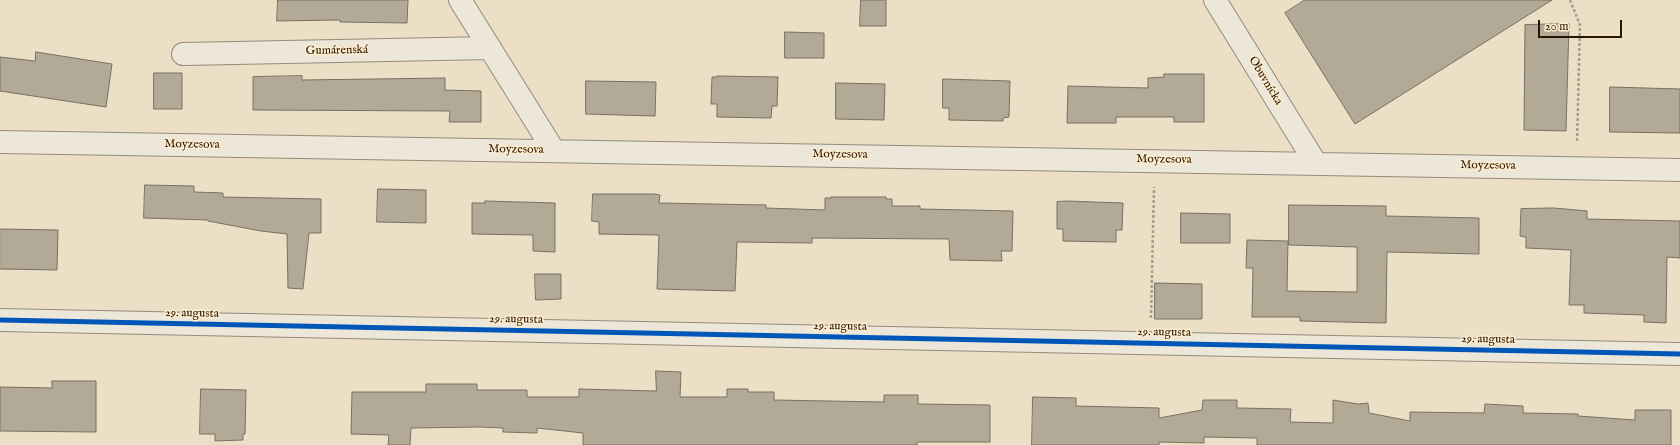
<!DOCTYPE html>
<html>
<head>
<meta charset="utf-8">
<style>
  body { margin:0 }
  #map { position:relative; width:1680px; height:445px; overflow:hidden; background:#ebdfc5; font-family:"IM FELL English",serif }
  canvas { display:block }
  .scale { position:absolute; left:1538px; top:20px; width:84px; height:18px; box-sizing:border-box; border:2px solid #2d1400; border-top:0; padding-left:5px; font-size:12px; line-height:14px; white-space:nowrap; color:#2d1400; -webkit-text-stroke:3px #fceecf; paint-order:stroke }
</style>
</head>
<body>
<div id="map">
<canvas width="1680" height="445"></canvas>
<div class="scale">20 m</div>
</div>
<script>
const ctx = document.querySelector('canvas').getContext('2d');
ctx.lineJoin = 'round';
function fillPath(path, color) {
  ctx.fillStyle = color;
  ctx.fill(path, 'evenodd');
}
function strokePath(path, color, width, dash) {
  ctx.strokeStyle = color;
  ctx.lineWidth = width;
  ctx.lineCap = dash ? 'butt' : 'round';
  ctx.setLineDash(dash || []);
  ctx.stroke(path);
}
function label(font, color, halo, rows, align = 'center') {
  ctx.font = font + ' "IM FELL English",serif';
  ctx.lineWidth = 3;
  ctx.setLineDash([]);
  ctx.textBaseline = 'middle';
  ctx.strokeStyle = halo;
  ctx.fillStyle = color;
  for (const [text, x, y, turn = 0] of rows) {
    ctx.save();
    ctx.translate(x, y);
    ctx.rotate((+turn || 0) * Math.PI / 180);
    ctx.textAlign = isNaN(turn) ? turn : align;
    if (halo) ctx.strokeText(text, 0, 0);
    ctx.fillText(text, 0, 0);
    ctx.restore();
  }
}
const building = new Path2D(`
  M 278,0 L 408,0 L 407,23 L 340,22 L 340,20 L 277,21 Z
  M 861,0 L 886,0 L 886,26 L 860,26 Z
  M 1305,0 L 1552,0 L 1355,124 L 1285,13 Z
  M 1569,24 L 1566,131 L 1524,130 L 1525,25 Z
  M 785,32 L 824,33 L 824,58 L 785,58 Z
  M 36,52 L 112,64 L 106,107 L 0,91 L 0,57 L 35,61 Z
  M 154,73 L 182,73 L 182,109 L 154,109 Z
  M 1164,74 L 1204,74 L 1204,122 L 1174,122 L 1174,117 L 1116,117 L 1116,123 L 1067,123 L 1068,86 L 1148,88 L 1148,78 L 1164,77 Z
  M 302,76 L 302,80 L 445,78 L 445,90 L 481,91 L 481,122 L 449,122 L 450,111 L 253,110 L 253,77 Z
  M 717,76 L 778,77 L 777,106 L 772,106 L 771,118 L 717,117 L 717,104 L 711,104 L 712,77 L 717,77 Z
  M 943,79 L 1010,81 L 1009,117 L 1003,118 L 1003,121 L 949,120 L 949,108 L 943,108 Z
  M 586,81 L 656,82 L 655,116 L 586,114 Z
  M 836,83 L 885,84 L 884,120 L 836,119 Z
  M 1610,87 L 1680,89 L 1680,133 L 1610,132 Z
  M 145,185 L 194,186 L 194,192 L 223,193 L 223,197 L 321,199 L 321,233 L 309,233 L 303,289 L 288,288 L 287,234 L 261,231 L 208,221 L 208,220 L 144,218 Z
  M 378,189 L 426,190 L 426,223 L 377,222 Z
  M 593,194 L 654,194 L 660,195 L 659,203 L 766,205 L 766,208 L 825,210 L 825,198 L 831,198 L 831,197 L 886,197 L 886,199 L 892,199 L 892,206 L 920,206 L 920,209 L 1013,211 L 1012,251 L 1001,251 L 1002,261 L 950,260 L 949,239 L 812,238 L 812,243 L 737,242 L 735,291 L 657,289 L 659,235 L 599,234 L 599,222 L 592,221 Z
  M 485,201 L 555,203 L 555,252 L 533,251 L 533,235 L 472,234 L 472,203 L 485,203 Z
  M 1067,201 L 1123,203 L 1122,230 L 1116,230 L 1116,242 L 1063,241 L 1063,229 L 1057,229 L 1057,202 Z
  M 1289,205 L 1386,206 L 1386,216 L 1479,218 L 1479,254 L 1387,252 L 1386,323 L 1300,321 L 1300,317 L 1252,317 L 1253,268 L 1246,268 L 1247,240 L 1288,241 L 1287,291 L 1357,292 L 1357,247 L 1289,245 Z
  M 1554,208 L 1587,211 L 1587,219 L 1680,221 L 1680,258 L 1667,257 L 1666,323 L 1644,322 L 1644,315 L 1584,313 L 1584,305 L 1569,305 L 1571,250 L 1526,248 L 1526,237 L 1520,236 L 1521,209 Z
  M 1181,213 L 1230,214 L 1230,243 L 1181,243 Z
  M 0,229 L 58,230 L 57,270 L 0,269 Z
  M 535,274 L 561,274 L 561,299 L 536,300 Z
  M 1155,283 L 1202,284 L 1202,319 L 1155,319 Z
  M 656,371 L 681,372 L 680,397 L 727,397 L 727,389 L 748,389 L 748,392 L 774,392 L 774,400 L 884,402 L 884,395 L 918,395 L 918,404 L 990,405 L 990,442 L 917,442 L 917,445 L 583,445 L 583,433 L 537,428 L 537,433 L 503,432 L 503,428 L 480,427 L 411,428 L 410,445 L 388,445 L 389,435 L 351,434 L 352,392 L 426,392 L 426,384 L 477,384 L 477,390 L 527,390 L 527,397 L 579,397 L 579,389 L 656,391 Z
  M 52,381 L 96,381 L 96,432 L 0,431 L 0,387 L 52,388 Z
  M 201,389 L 246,390 L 245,434 L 243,434 L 243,440 L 215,441 L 215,434 L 200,434 Z
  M 1033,397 L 1076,398 L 1076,406 L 1159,408 L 1159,418 L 1202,410 L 1203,400 L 1237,400 L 1237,408 L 1291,409 L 1290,422 L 1333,423 L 1333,400 L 1358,404 L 1368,403 L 1369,413 L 1410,421 L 1410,412 L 1484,413 L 1485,404 L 1523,406 L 1523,413 L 1578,414 L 1578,416 L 1635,420 L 1635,410 L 1671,410 L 1671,445 L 1257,445 L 1257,438 L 1204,437 L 1204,443 L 1159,442 L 1159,445 L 1032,445 Z`);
fillPath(building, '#b3a997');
strokePath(building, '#7a7061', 1);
const minor = new Path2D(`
  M 460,0 L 554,151
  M 1215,0 L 1315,162
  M 183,54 L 490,48
  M 0,142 L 1680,170
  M 0,320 L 1680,354`);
strokePath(minor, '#958b7b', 24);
strokePath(new Path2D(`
  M 1570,0 L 1580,25 L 1577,143
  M 1151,318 L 1154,187`), '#a69f94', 2.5, [3, 2]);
strokePath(minor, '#ede7da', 22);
strokePath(new Path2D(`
  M 0,320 L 1680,354`), '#0057b8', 5);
label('12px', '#2d1400', '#fceecf', [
  ["Gumárenská",337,51,-1],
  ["Obuvnícka",1265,81,59],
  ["Moyzesova",192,145,1],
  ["Moyzesova",516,150,1],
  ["Moyzesova",840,155,1],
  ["Moyzesova",1164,160,1],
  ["Moyzesova",1488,166,1],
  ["29. augusta",192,314,1],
  ["29. augusta",516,320,1],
  ["29. augusta",840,327,1],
  ["29. augusta",1164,333,1],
  ["29. augusta",1488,340,1]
]);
</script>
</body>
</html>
